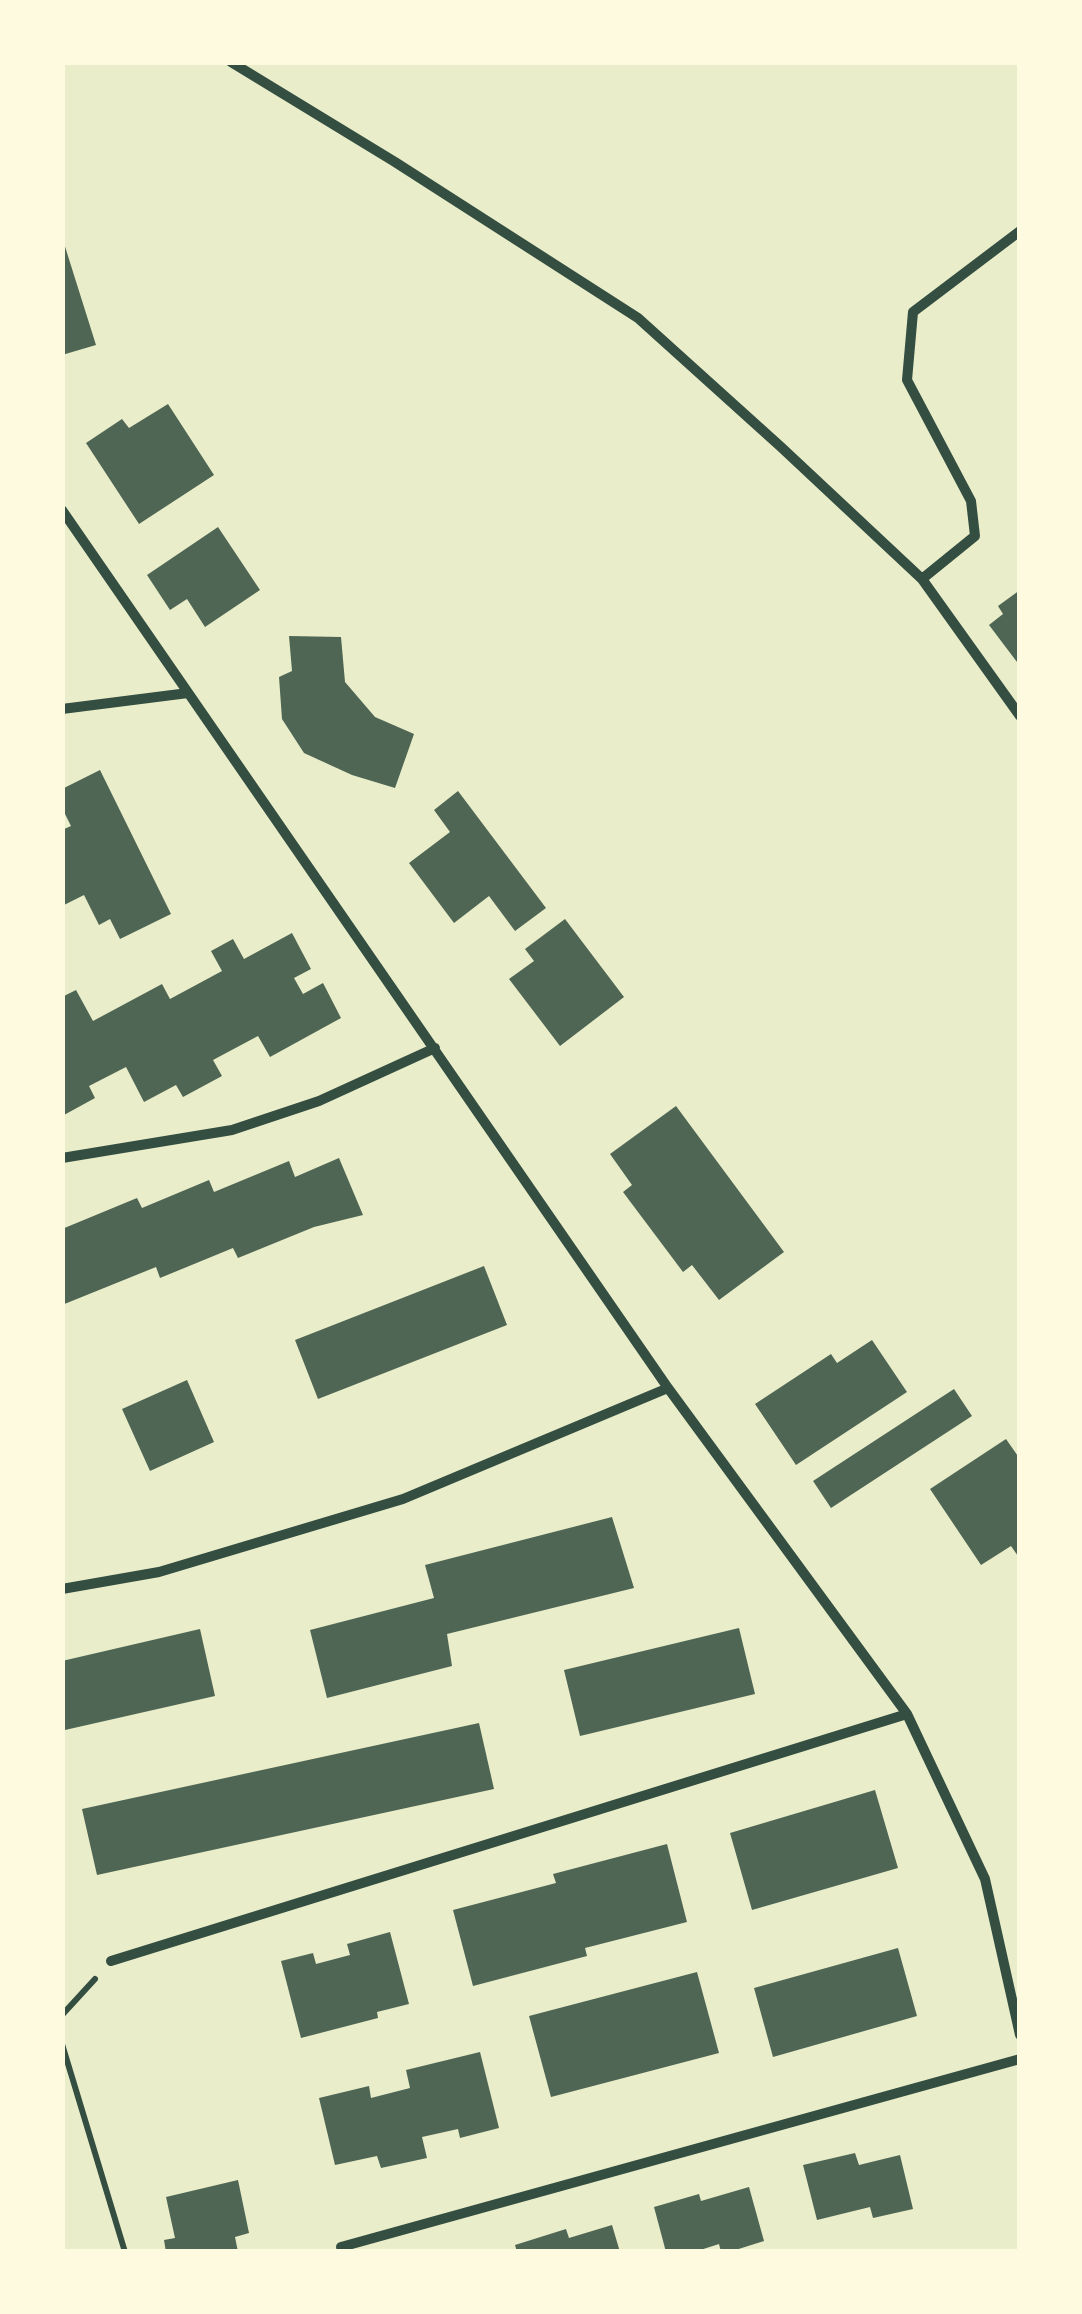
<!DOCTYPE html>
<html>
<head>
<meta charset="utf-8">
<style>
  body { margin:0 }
  #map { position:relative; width:1082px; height:2314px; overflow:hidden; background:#e9edc9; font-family:"Archivo Narrow",sans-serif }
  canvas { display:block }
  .frame { position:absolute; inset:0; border:65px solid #fefae0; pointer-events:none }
</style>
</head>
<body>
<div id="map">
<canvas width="1082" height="2314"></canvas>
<div class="frame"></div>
</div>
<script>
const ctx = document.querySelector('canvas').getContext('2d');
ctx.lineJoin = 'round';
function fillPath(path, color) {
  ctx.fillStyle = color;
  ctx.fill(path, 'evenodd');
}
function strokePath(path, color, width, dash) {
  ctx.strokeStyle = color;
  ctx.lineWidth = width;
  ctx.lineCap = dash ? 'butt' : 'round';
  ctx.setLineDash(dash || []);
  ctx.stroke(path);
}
fillPath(new Path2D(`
  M 62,237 L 96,345 L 62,355 Z
  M 168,404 L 214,475 L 139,524 L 86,443 L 122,419 L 129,428 Z
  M 218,527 L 260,590 L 205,627 L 187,599 L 170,610 L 147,575 Z
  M 1020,590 L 1020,666 L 989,625 L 1003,614 L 998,606 Z
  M 289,636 L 341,637 L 345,682 L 375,717 L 414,734 L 395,788 L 352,775 L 304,753 L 282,719 L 279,677 L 292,671 Z
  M 100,770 L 171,914 L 120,939 L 110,919 L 99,925 L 84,895 L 62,906 L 62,830 L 71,826 L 62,808 L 62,789 Z
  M 458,791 L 546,908 L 515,931 L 489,896 L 454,923 L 409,863 L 450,832 L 434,810 Z
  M 565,919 L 624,997 L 560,1046 L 509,979 L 534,961 L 525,949 Z
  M 292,933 L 311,969 L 294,978 L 303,994 L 323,983 L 341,1018 L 270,1057 L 258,1036 L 213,1060 L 222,1076 L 183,1097 L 176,1085 L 144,1102 L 126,1067 L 89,1086 L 95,1098 L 64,1115 L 62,997 L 76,990 L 93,1021 L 162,984 L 170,999 L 222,971 L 211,951 L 233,939 L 244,959 Z
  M 676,1106 L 784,1252 L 719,1300 L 692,1265 L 683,1272 L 623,1192 L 632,1185 L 610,1154 Z
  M 339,1158 L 363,1215 L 314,1227 L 238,1258 L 233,1248 L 160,1278 L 156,1267 L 62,1305 L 62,1229 L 137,1198 L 142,1208 L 209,1180 L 214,1192 L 289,1161 L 295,1177 Z
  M 484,1266 L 507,1325 L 318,1399 L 295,1340 Z
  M 872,1340 L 907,1392 L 796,1465 L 755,1404 L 831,1354 L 837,1363 Z
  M 187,1380 L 214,1442 L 150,1471 L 122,1409 Z
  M 954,1389 L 972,1416 L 831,1508 L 813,1481 Z
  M 1006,1439 L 1020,1459 L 1020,1559 L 1011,1546 L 981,1565 L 930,1489 Z
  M 612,1517 L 634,1588 L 447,1634 L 452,1666 L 327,1698 L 310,1630 L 434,1598 L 425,1565 Z
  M 739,1628 L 755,1694 L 580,1736 L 564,1670 Z
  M 200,1629 L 215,1696 L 65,1730 L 62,1720 L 62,1661 Z
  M 479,1723 L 494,1789 L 97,1875 L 82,1809 Z
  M 875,1790 L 898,1868 L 752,1910 L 730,1833 Z
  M 667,1844 L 687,1922 L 585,1948 L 587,1956 L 473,1986 L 453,1910 L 556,1883 L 553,1874 Z
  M 390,1932 L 409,2004 L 377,2012 L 378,2018 L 301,2038 L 281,1961 L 313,1953 L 316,1964 L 350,1955 L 347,1944 Z
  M 898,1948 L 917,2016 L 773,2057 L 754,1988 Z
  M 697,1972 L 719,2053 L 551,2097 L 529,2016 Z
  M 480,2052 L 499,2128 L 460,2138 L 458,2129 L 422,2137 L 427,2158 L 381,2168 L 377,2156 L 335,2165 L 319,2098 L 369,2086 L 371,2098 L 410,2088 L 406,2070 Z
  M 855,2153 L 859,2165 L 900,2155 L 913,2209 L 873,2218 L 870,2207 L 817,2220 L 803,2165 Z
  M 238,2180 L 249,2233 L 235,2237 L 238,2252 L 166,2252 L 164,2240 L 175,2238 L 166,2197 Z
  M 749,2187 L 764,2241 L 729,2252 L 721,2252 L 719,2244 L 694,2252 L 666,2252 L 654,2207 L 699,2194 L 701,2201 Z
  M 612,2225 L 620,2252 L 517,2252 L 515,2245 L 566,2229 L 569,2238 Z`), '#4f6655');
strokePath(new Path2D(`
  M 62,2015 L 95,1979
  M 62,2044 L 125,2252`), '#344e41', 6);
strokePath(new Path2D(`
  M 231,62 L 395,162 L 638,318 L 781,447 L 922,579 L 1020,716
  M 62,510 L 668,1388 L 907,1714 L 985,1879 L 1020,2035
  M 922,579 L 975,536 L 971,501 L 907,380 L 913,312 L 1020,231
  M 62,709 L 188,693
  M 62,1158 L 232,1130 L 319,1101 L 435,1048
  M 62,1589 L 159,1572 L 403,1499 L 668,1388
  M 111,1961 L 907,1714
  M 341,2247 L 1020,2059`), '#344e41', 10);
</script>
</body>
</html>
